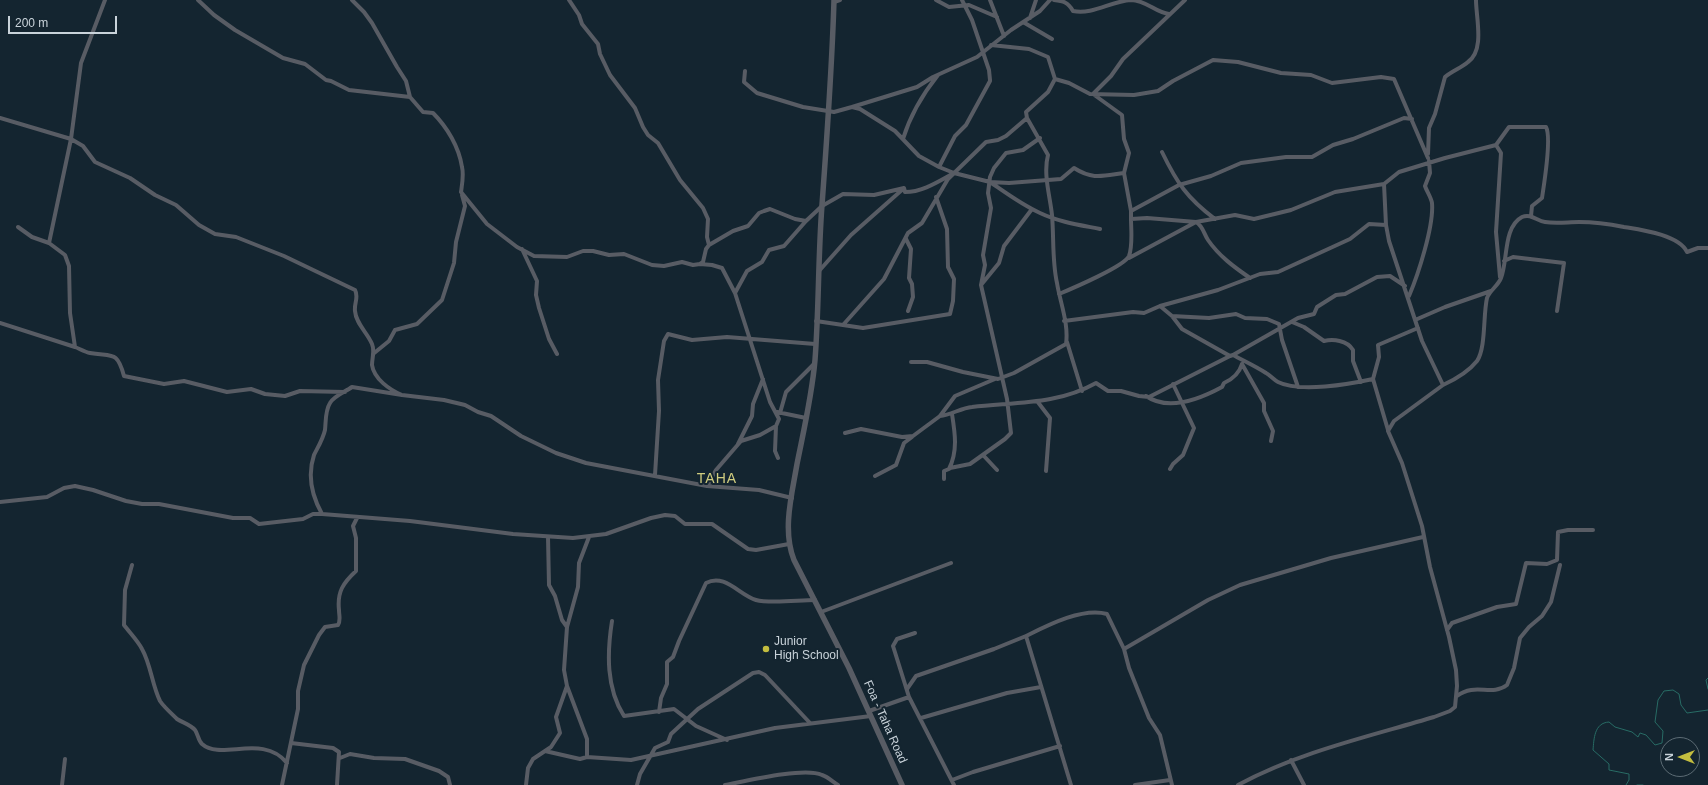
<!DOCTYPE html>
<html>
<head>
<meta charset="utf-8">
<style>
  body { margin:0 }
  #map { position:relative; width:1708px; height:785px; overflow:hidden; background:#142530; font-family:Arial,sans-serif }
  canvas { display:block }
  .north { position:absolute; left:1660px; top:737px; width:40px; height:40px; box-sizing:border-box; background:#142530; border:1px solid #5c6b74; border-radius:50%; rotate:270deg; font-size:11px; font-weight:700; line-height:16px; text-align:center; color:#c9d3da }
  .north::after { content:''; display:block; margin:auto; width:14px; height:18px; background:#c3bd3f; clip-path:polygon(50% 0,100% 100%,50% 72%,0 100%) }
  .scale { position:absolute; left:8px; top:16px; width:109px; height:18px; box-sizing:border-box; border:2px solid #c9d3da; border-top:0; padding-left:5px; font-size:12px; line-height:14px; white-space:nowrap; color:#c9d3da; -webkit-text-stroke:3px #142530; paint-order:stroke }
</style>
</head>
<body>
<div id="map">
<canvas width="1708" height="785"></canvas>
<div class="north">N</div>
<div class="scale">200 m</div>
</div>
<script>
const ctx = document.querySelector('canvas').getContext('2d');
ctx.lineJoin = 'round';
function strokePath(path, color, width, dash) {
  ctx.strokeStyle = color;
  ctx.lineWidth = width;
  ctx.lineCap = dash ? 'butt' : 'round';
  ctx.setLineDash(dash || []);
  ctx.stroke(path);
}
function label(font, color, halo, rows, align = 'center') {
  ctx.font = font + ' Arial,sans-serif';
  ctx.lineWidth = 4;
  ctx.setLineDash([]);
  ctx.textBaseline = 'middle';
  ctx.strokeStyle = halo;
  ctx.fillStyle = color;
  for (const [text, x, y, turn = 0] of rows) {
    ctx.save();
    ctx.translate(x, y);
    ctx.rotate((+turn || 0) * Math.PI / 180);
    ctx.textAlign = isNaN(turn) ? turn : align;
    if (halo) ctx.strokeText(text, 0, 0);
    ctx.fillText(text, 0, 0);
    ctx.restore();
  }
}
strokePath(new Path2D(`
  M 1708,678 L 1706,680 L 1708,689
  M 1626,785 L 1629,780 L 1629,774 L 1609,770 L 1609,764 L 1593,750 C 1594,739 1594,723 1609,722 L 1615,727 L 1632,732 L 1638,737 L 1640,733 L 1646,735 L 1655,745 L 1662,743 L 1663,731 L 1655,722 L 1658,700 L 1664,691 L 1673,690 L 1679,694 L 1681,705 L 1687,713 L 1708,710
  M 1637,785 L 1643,785`), '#286c65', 1);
strokePath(new Path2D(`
  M 198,0 L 214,15 L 235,30 L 283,58 L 305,64 L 326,80 L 331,81 L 349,90 L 410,97 L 423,112 L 433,113 C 447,127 459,147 462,167 C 464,175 462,185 461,192 L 487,224 L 517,247 L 534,256 L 567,257 L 583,251 L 593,251 L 609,255 L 624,254 L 652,265 L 664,266 L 682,262 L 693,265 L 700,264 L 703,262 L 706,249 L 709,245 L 733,231 L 748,226 L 759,213 L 764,211 L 770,209 L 795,219 L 806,221 L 822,206 L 843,194 L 874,195 L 904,188 L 905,192 C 923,192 939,181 954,173 L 990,182 L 1009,183 L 1061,179 L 1074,168 C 1093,180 1102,176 1124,173 L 1131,211 L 1131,219 L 1147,218 L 1196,222 L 1235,215 L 1254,219 L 1291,210 L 1335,192 L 1384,184 L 1399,172 L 1445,158 L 1496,145 L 1509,127 L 1546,127 C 1552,138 1544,184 1542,198 L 1532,206 L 1531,216
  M 352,0 L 364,12 L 372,23 L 397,67 L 406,81 L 410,97
  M 569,0 L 579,15 L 582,24 L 598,44 L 600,54 L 610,75 L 635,108 L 643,127 L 648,135 L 658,143 L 680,180 L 703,208 L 708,219 L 707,237 L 709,245
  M 936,0 L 949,7 L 969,5 L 997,17
  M 962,0 L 972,20 L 989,70 L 990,80
  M 990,0 L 1004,36
  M 1054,0 C 1063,1 1068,2 1073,11 C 1093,15 1111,1 1131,0 C 1146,0 1156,13 1169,14
  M 834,2 L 840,0
  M 1030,18 L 1036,0
  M 1023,22 L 1052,39
  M 991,45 L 1029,49 L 1048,57 L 1055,79 L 1069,83 L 1090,94 L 1134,95 L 1158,91 L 1173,81 L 1213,60 L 1238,62 L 1281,73 L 1311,75 L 1332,83 L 1381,77 L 1394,79 L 1428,158
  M 745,71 L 744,82 L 757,93 L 803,107 L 834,112 L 852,107 L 860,109 L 895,131 L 919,156 L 939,167 L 954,173
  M 852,107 L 917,87 L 933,77 L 977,57 L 1011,30 L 1040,11 L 1050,0
  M 0,118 L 71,139 L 83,146 L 95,162 L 130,178 L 155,195 L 176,205 L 199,225 L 215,234 L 236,237 L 284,256 L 355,290 C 359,297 354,303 355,311 C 356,324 367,332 372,344 C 375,351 372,358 372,365 C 374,379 390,390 402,395 L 352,387 C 345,392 334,396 330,403 C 325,411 326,421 325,430 C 323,439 318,447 314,455 C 307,476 312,496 322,514
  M 903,139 C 910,116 922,95 938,75
  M 1496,145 L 1501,153 L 1496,232 L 1500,277
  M 1162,152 C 1177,183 1187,198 1215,219
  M 1428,154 L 1429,128 L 1435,114 L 1445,77 C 1452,71 1461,68 1468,62 C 1485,50 1476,18 1476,0
  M 939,167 L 955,136 L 966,125 L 990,81
  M 1124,173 L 1129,153 L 1124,139 L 1122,115 L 1093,94 L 1111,76 L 1123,59 L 1185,0
  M 990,182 C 1006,193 1022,205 1040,213 C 1059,222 1080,225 1100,229
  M 1131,211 L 1179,185 L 1211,176 L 1241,163 L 1286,157 L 1312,157 L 1333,145 L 1353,139 L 1404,118 L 1412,119
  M 18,227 L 32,237 L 49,243 L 65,255 L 69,266 L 70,313 L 75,347 C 80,349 85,352 90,353 C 112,357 117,350 124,376 L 164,384 L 184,381 L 227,392 L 251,389 L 265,394 L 285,396 L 300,391 L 345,392
  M 906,239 L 911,249 L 909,278 L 912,284 L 913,297 L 908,311
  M 49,243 L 71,139 L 81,63 L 105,0
  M 522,249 L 537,281 L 536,295 L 539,308 L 549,339 L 557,354
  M 1129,258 L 1196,222 C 1203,226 1204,234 1208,240 C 1219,256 1234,267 1250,278
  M 1504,261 L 1513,257 L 1564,263 L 1557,311
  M 700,264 L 712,265 L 722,268 L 735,293 L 770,402 L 779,419 L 776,426 L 760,435 L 741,441 L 716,470 L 707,486
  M 819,271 L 851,235 L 903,189
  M 981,285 L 985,265 L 983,255 L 991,208 L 988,193 L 990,177 L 994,168 L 1006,153 L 1023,150 L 1040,138
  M 735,293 L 747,271 L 762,262 L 769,250 L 784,246 L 806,221
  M 1059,294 C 1071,289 1125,266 1129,256 C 1133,245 1131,230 1131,219
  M 1409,296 C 1418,275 1434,226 1432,203 C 1431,197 1427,192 1425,186 L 1430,173 L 1429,161
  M 1160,306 L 1218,290 L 1260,274 L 1278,272 L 1350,239 L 1369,224 L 1386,225
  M 1172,316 L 1209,318 L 1236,314 L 1245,318 L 1267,319 L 1279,324 L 1282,340 L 1298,387
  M 1415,320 L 1445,307 L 1491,291
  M 816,321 L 863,328 L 950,314 L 953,301 L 954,279 L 948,267 L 947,229 L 936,197
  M 1064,321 L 1133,312 L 1144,313 L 1160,306 L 1172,316 L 1182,329 L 1230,356 L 1233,355 C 1244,361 1255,366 1266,373 C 1270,375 1274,380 1278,382 C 1300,393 1350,384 1373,379
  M 1292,322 L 1304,327 L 1324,341 C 1333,339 1347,340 1353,350 L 1353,361 L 1361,382
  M 0,323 L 75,347
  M 843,325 L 884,279 L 908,233 L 922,223 L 948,179 L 986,142 L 998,140 L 1006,136 L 1027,118
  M 1067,342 L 1082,391
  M 373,354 L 389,341 L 395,330 L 417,324 L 442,300 L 454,263 L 456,242 L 465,206 L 462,195
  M 1233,355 L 1298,318 L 1314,314 L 1317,307 L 1336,295 L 1345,294 L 1377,277 L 1390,276 L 1405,286
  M 911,362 L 927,362 L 963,372 L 998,379 L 1014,373 L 1066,344 C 1069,324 1060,302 1057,283 C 1052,261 1054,238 1052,215 C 1050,196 1043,174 1048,155 L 1027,118 L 1026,112 L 1048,92 L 1055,79
  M 1242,364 L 1264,403 L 1264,411 L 1273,431 L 1271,441
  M 1443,385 C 1454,380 1469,371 1477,361 C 1486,348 1483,315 1487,298 C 1490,290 1498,286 1501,278 C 1508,261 1503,227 1522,217 C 1531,213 1537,221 1545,222 C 1556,224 1568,222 1579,222 C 1594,222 1609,224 1624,227 C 1642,230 1679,235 1687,252 L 1698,248 L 1708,248
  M 402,395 L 444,400 L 465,405 L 478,412 L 491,416 L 521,436 L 556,453 L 586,463 L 707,486 L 759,490 L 792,498
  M 1146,396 C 1169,412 1200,399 1222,387 L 1224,383 C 1233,379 1239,374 1242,364
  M 1037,401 L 1050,418 L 1046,471
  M 777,412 L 806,418
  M 780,413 L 786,392 L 815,363
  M 940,416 C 951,415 961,408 972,407 C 1015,402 1057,405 1096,383 L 1108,391 L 1121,391 L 1139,396 L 1149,397 L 1230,356
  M 776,426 L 775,451 L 778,458
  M 1388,430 L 1373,379 L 1379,357 L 1378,345 L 1418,328
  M 845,433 L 861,429 L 902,437 L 913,436 L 940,416 L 955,396 L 995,379
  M 738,444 L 752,416 L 753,404 L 763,379
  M 983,455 L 997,470
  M 950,468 L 970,464 L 1005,439 L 1011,433 L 1007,399 L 981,285 L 999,263 L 1004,246 L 1032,209
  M 1170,469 L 1173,464 L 1183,455 L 1194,428 L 1173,384
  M 655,475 L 659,411 L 658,380 L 664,341 L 668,334 L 692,340 L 727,337 L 815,344
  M 875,476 L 896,465 L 904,443 L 912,437
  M 944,479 L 944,471 L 949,469 C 958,451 955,433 952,414
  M 0,502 L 47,497 L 64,488 L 75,486 L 93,490 L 126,501 L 142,504 L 159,504 L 233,518 L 250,518 L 259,524 L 303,519 L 313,514 L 322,514 L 410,521 L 513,534 L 573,538 L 606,534 L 651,518 L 665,515 L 675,516 L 685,524 L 712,524 L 748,549 L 756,550 L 789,544
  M 548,537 L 549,585 L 555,596 L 562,620 L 567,627
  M 132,565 L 125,590 L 124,625 C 130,633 138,641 142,649 C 151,665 152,685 160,701 C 164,707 172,714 177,719 C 183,723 190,724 195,730 C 198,734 198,740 202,744 C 221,761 263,733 287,763
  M 821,612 L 951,563
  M 612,621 C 607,653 606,688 624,716 L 674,709 L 696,726 L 727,740
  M 1447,630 L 1452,623 L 1497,607 L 1516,604 L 1526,563 L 1547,564 L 1557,560 L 1558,532 L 1568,530 L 1593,530
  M 1124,649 L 1208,600 L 1240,585 L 1331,558 L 1423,537
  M 567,686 L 587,739 L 587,757
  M 907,689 L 916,676 L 994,649 L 1026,636
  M 1457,696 C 1476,682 1491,697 1507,685 L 1514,668 L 1520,638 L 1529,627 L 1542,616 L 1551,602 L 1560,565
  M 909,697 L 893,646 L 897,639 L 915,633
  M 869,711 L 909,697 L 954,785
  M 659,712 L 661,698 L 667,684 L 667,662 L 673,657 L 679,641 L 706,583 C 725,573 739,595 756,600 C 770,604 799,600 815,600
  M 921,718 L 1007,693 L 1041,687
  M 291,743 L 333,748 L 339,752 L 337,785
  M 545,751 L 580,759 L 587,757 L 631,760 L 775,728 L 871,716
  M 340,758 L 350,754 L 374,758 L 405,759 L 439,771 L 448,777 L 450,785
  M 1291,760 L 1304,785
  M 952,780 L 973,772 L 1060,746
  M 62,785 L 65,759
  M 282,785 L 298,709 L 298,691 L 304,665 L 319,635 L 325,627 L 338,625 C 341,620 339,616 339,610 C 337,592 343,583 356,571 L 356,538 L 353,526 L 357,518
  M 526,785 L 528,768 L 533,759 L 551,747 L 560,733 L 556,717 L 567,686 L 564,670 L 567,627 L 578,587 L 579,563 L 589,537
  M 637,785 L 640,774 L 655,748 L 668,742 L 671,734 L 698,709 L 753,673 L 759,672 L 765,675 L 810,723
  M 725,785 C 746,781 804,767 822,775 C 828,777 833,782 838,785
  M 1071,785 L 1026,636 C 1048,625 1083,607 1107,614 L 1124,649 L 1129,668 L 1149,718 L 1160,735 L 1172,785
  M 1135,785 L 1170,780
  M 1238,785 C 1299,752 1367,737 1434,717 L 1450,711 L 1455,707 L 1457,686 L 1456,670 L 1449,637 L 1430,567 L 1422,526 L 1402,463 L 1388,431 L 1394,421 L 1443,385 L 1422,341 L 1389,241 L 1386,225 L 1384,184`), '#585c64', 4);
strokePath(new Path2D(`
  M 834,0 C 832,69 827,137 822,205 C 818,257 819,308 815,360 C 812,395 804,429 797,464 C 792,494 782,530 794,560 L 849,668 L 902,785`), '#585c64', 5.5);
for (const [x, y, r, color] of [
  [766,649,4,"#c3bd3f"]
]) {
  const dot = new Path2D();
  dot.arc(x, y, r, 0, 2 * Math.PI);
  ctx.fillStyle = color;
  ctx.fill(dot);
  strokePath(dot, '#142530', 1.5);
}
label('12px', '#c9d3da', '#142530', [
  ["Junior",774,642],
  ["High School",774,656]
], 'left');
label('12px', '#c9d3da', '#142530', [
  ["Foa - Taha Road",885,722,66]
]);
ctx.letterSpacing = '1px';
label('14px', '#d0cd7f', '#142530', [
  ["TAHA",717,479]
]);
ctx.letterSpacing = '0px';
</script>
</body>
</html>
